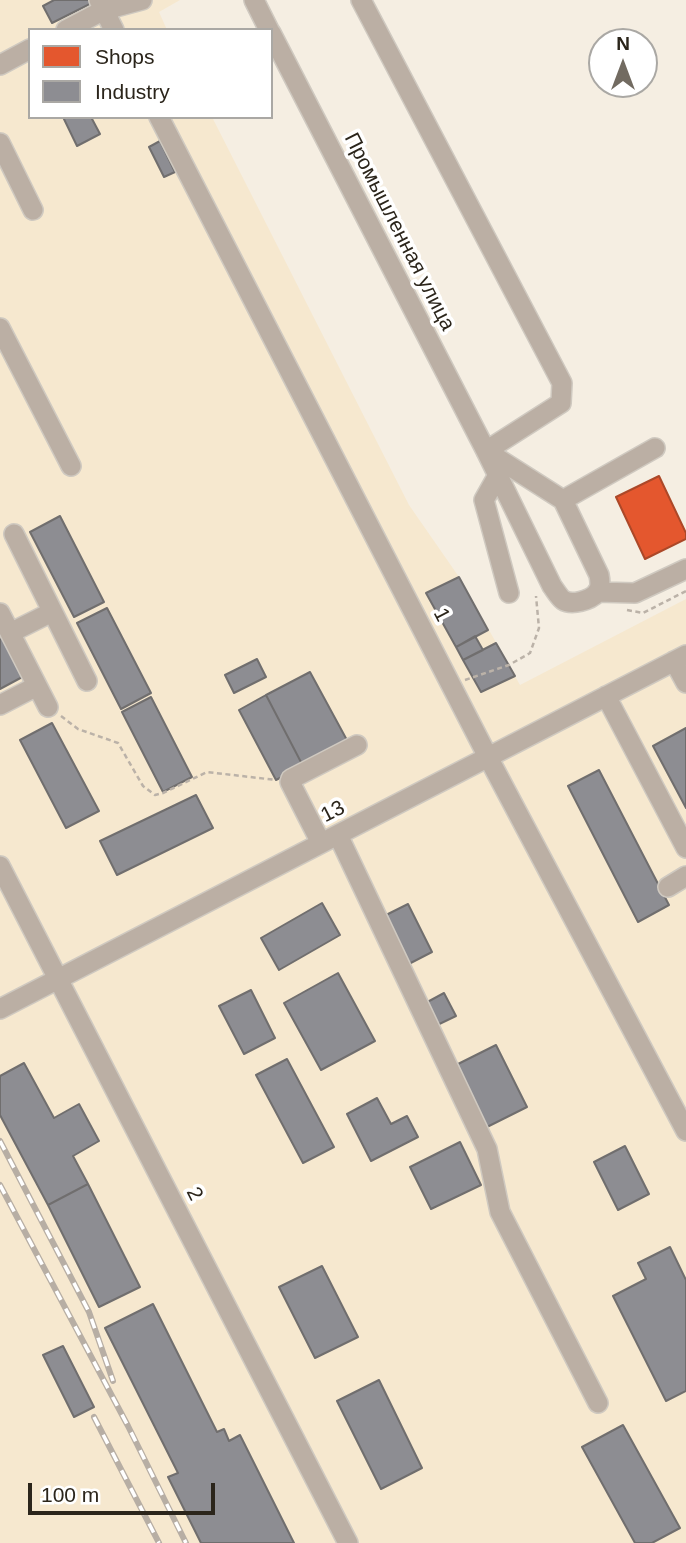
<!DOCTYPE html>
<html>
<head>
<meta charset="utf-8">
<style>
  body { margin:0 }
  #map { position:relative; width:686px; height:1543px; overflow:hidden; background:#f5eee2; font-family:Helvetica,sans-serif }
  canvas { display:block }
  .legend { position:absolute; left:28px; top:28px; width:245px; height:91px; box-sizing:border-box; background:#fff; border:2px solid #aaa8a4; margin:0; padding:9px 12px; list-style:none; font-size:21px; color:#2b251b }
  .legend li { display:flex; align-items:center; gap:14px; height:35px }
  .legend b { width:35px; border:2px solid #aaa8a4 }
  .north { position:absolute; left:588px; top:28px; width:70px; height:70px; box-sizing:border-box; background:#fff; border:2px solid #aaa8a4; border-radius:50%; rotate:0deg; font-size:19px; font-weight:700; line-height:28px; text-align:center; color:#2b251b }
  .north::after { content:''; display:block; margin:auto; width:24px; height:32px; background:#726b61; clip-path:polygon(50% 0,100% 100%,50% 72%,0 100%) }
  .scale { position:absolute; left:28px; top:1483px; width:187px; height:32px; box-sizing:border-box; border:4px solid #2b251b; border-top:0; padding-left:9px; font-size:21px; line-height:24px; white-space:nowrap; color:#2b251b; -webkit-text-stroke:5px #fff; paint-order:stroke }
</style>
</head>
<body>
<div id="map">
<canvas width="686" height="1543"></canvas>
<ul class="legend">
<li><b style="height:19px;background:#e4572e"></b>Shops</li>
<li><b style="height:19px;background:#8d8d92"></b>Industry</li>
</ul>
<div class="north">N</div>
<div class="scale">100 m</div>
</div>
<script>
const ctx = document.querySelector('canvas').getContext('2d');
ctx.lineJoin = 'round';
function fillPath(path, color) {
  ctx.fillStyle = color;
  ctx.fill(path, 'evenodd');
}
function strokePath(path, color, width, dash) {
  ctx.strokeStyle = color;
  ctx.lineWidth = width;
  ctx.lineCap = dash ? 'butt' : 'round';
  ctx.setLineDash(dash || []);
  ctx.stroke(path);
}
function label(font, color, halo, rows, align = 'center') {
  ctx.font = font + ' Helvetica,sans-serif';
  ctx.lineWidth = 7;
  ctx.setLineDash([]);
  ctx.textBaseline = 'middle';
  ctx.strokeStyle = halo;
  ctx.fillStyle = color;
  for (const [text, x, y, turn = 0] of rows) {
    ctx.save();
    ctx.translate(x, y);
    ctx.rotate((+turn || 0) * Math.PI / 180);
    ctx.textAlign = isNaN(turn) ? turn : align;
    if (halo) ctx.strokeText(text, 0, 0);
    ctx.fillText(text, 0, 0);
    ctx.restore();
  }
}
fillPath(new Path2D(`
  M 0,0 L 180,0 L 159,12 L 167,30 L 30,30 L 30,117 L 212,117 L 409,505 L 459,577 L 520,685 L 686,599 L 686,1543 L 0,1543 Z`), '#f6e8cf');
const shops = new Path2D(`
  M 659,476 L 686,533 L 686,539 L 645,559 L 616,497 Z`);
fillPath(shops, '#e4572e');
strokePath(shops, '#ac4828', 2);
const industry = new Path2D(`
  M 54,0 L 91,0 L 92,3 L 52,23 L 43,6 Z
  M 63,117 L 91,117 L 100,134 L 77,146 Z
  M 160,141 L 175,172 L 164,177 L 149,147 Z
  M 60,516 L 104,602 L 74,617 L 30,532 Z
  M 459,577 L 488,630 L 456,647 L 426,593 Z
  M 107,608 L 151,693 L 121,709 L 77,623 Z
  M 0,625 L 26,675 L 0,689 Z
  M 475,636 L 483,650 L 463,660 L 456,647 Z
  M 496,643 L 515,676 L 481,692 L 463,660 Z
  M 257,659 L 266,677 L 234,693 L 225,675 Z
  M 310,672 L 348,742 L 303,766 L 266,695 Z
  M 266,695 L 303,766 L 276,780 L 239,710 Z
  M 151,697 L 192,777 L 163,792 L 122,712 Z
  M 52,723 L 99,811 L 66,828 L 20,740 Z
  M 686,728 L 686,808 L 653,746 Z
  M 599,770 L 669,905 L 638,922 L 568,786 Z
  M 196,795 L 213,828 L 117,875 L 100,841 Z
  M 322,903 L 340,935 L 279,970 L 261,938 Z
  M 408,904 L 432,952 L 401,968 L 376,920 Z
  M 338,973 L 375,1041 L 321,1070 L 284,1003 Z
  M 251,990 L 275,1038 L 244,1054 L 219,1006 Z
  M 444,993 L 456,1016 L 431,1028 L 420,1006 Z
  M 496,1045 L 527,1107 L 481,1130 L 450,1068 Z
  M 287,1059 L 334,1147 L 303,1163 L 256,1075 Z
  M 24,1063 L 54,1118 L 79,1104 L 99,1141 L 73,1156 L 88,1184 L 48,1205 L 0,1115 L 0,1076 Z
  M 377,1098 L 391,1124 L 407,1116 L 418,1137 L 371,1161 L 347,1114 Z
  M 460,1142 L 481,1185 L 431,1209 L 410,1167 Z
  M 625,1146 L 649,1194 L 618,1210 L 594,1162 Z
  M 88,1184 L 140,1287 L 99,1307 L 48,1205 Z
  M 670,1247 L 686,1280 L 686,1391 L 666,1401 L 613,1296 L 646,1279 L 638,1263 Z
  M 322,1266 L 358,1337 L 315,1358 L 279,1287 Z
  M 153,1304 L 217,1432 L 224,1429 L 229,1441 L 240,1435 L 294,1543 L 201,1543 L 168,1477 L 178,1473 L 105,1328 Z
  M 63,1346 L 94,1407 L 74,1417 L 43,1355 Z
  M 379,1380 L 422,1468 L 381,1489 L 337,1401 Z
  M 623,1425 L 680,1528 L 652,1543 L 635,1543 L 582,1447 Z`);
fillPath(industry, '#8d8d92');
strokePath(industry, '#706e6e', 2);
const minor = new Path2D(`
  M 99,0 L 114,30
  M 254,0 L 269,30
  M 361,0 L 562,383 L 561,403 L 486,451
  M 105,10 L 142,0
  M 66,30 L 104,10 L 116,0
  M 271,33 L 486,451 L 552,586 C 555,590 559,597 563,600 C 572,606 590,600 597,593 C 601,588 600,580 599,575 L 563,500 L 486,451
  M 0,65 L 30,49
  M 159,117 L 488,757 L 686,1131
  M 0,143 L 33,210
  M 0,328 L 71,466
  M 497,477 L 484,500 L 509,593
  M 563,500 L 655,448
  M 14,534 L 87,681
  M 597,592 L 635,593 L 686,569
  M 0,613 L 48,707
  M 10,633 L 52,612
  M 674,661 L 686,683
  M 606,696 L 686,848
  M 0,705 L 37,686
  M 338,835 L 487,1149 L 500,1212 L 598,1403
  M 321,843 L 290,782 L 291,779 L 357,745
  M 0,866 L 348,1543
  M 668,887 L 686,876
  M 0,1009 L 686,655`);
strokePath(minor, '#cfc9c0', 22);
strokePath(new Path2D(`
  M 627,610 L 643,613 L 686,591
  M 465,680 L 509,665 L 530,653 L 539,628 L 536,596
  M 61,716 L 78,729 L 118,743 L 143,786 L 155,795 L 163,793 L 207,772 L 276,780`), '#bbb2a8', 2.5, [5, 3.5]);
strokePath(minor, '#bbafa4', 19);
const rail = new Path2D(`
  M 0,1141 L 89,1312 L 113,1381
  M 0,1185 L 128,1426 L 186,1543
  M 94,1417 L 159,1543`);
strokePath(rail, '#b7aea4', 6);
strokePath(rail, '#fff', 3.5, [10]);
label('21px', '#2b251b', '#fff', [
  ["Промышленная улица",399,232,63],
  ["1",441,615,63],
  ["13",333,812,-27],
  ["2",194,1194,63]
]);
</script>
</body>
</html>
